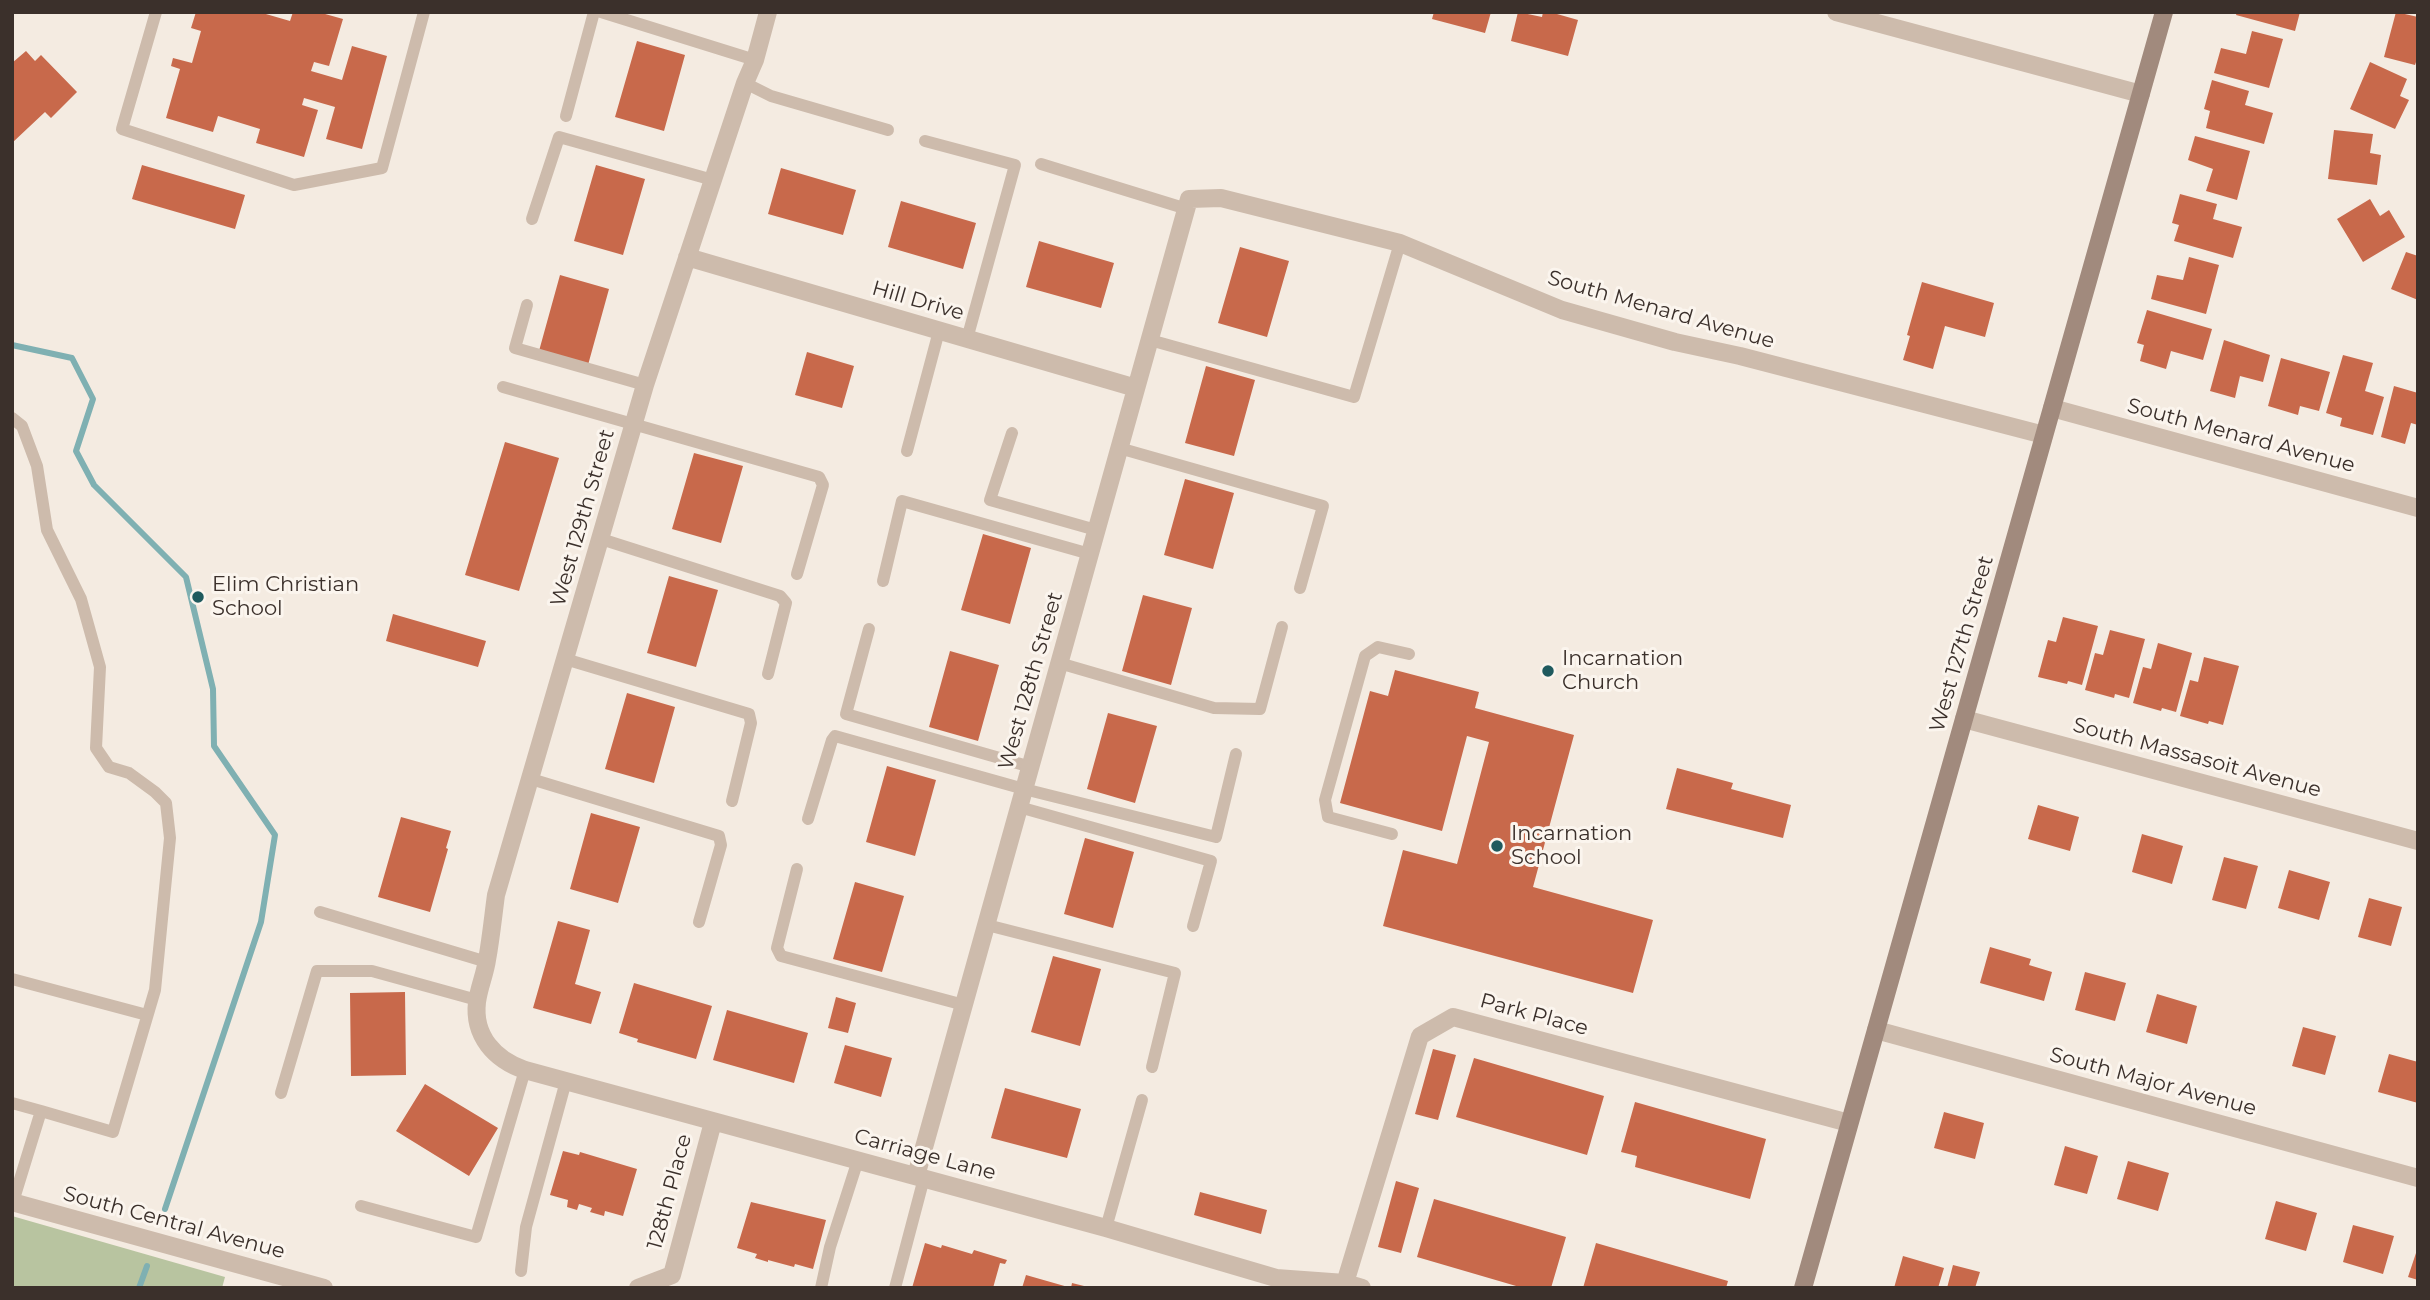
<!DOCTYPE html>
<html>
<head>
<meta charset="utf-8">
<style>
  body { margin:0 }
  #map { position:relative; width:2430px; height:1300px; overflow:hidden; background:#f4ebe1; font-family:Montserrat,sans-serif }
  canvas { display:block }
  .frame { position:absolute; inset:0; border:14px solid #3b302b; pointer-events:none }
</style>
</head>
<body>
<div id="map">
<canvas width="2430" height="1300"></canvas>
<div class="frame"></div>
</div>
<script>
const ctx = document.querySelector('canvas').getContext('2d');
ctx.lineJoin = 'round';
function fillPath(path, color) {
  ctx.fillStyle = color;
  ctx.fill(path, 'evenodd');
}
function strokePath(path, color, width, dash) {
  ctx.strokeStyle = color;
  ctx.lineWidth = width;
  ctx.lineCap = dash ? 'butt' : 'round';
  ctx.setLineDash(dash || []);
  ctx.stroke(path);
}
function label(font, color, halo, rows, align = 'center') {
  ctx.font = font + ' Montserrat,sans-serif';
  ctx.lineWidth = 6;
  ctx.setLineDash([]);
  ctx.textBaseline = 'middle';
  ctx.strokeStyle = halo;
  ctx.fillStyle = color;
  for (const [text, x, y, turn = 0] of rows) {
    ctx.save();
    ctx.translate(x, y);
    ctx.rotate((+turn || 0) * Math.PI / 180);
    ctx.textAlign = isNaN(turn) ? turn : align;
    if (halo) ctx.strokeText(text, 0, 0);
    ctx.fillText(text, 0, 0);
    ctx.restore();
  }
}
fillPath(new Path2D(`
  M 12,1216 L 225,1277 L 222,1288 L 12,1288 Z`), '#b8c4a0');
strokePath(new Path2D(`
  M 12,345 L 72,358 L 93,399 L 76,451 L 94,485 L 186,577 L 213,689 L 214,746 L 275,835 L 261,922 L 165,1209
  M 139,1288 L 147,1266`), '#7fb0b2', 6);
fillPath(new Path2D(`
  M 196,12 L 259,12 L 290,21 L 293,12 L 318,12 L 343,19 L 329,66 L 314,62 L 311,71 L 342,80 L 352,46 L 387,56 L 362,149 L 326,139 L 335,107 L 304,98 L 302,105 L 318,110 L 304,157 L 256,143 L 260,129 L 218,116 L 213,132 L 166,118 L 180,69 L 171,66 L 173,58 L 192,63 L 201,31 L 191,28 Z
  M 1434,12 L 1491,12 L 1485,33 L 1432,19 Z
  M 1518,12 L 1542,17 L 1543,12 L 1550,12 L 1578,20 L 1568,56 L 1511,41 Z
  M 2237,12 L 2300,12 L 2295,31 L 2236,15 Z
  M 2396,12 L 2418,17 L 2418,56 L 2415,65 L 2384,57 Z
  M 2252,31 L 2283,39 L 2269,88 L 2214,73 L 2221,48 L 2246,54 Z
  M 637,41 L 685,55 L 664,131 L 615,117 Z
  M 26,51 L 35,61 L 41,55 L 77,92 L 51,118 L 45,112 L 12,143 L 12,63 Z
  M 2370,62 L 2407,79 L 2400,96 L 2409,100 L 2395,129 L 2350,109 Z
  M 2212,80 L 2249,91 L 2245,105 L 2273,113 L 2264,144 L 2206,128 L 2210,111 L 2204,109 Z
  M 2334,130 L 2373,134 L 2370,153 L 2381,155 L 2377,185 L 2328,179 Z
  M 2195,136 L 2250,151 L 2237,200 L 2206,191 L 2213,169 L 2188,160 Z
  M 142,165 L 245,195 L 235,229 L 132,199 Z
  M 596,165 L 645,179 L 623,255 L 574,241 Z
  M 781,168 L 856,190 L 843,235 L 768,214 Z
  M 2180,194 L 2217,204 L 2213,219 L 2242,227 L 2233,258 L 2174,241 L 2179,225 L 2172,223 Z
  M 2370,199 L 2380,216 L 2389,210 L 2405,237 L 2363,262 L 2337,219 Z
  M 901,201 L 976,223 L 963,269 L 888,247 Z
  M 1039,241 L 1114,263 L 1101,308 L 1026,287 Z
  M 1240,247 L 1289,261 L 1267,337 L 1218,323 Z
  M 2406,252 L 2418,256 L 2418,300 L 2391,289 Z
  M 2189,257 L 2219,265 L 2206,314 L 2151,299 L 2157,275 L 2183,280 Z
  M 560,275 L 609,289 L 588,365 L 539,351 Z
  M 1922,282 L 1994,303 L 1985,337 L 1945,326 L 1933,369 L 1903,360 L 1910,336 L 1907,335 Z
  M 2147,310 L 2212,329 L 2203,360 L 2171,351 L 2166,369 L 2140,361 L 2144,345 L 2137,343 Z
  M 2224,340 L 2270,355 L 2263,382 L 2240,376 L 2235,398 L 2210,391 Z
  M 807,352 L 854,366 L 842,408 L 795,395 Z
  M 2343,355 L 2373,363 L 2365,391 L 2384,397 L 2373,435 L 2340,426 L 2342,418 L 2326,413 Z
  M 2281,358 L 2330,372 L 2319,411 L 2300,406 L 2298,415 L 2268,406 Z
  M 1206,366 L 1255,380 L 1234,456 L 1185,443 Z
  M 2394,386 L 2418,393 L 2418,425 L 2411,423 L 2405,444 L 2381,437 Z
  M 505,442 L 559,458 L 519,591 L 465,575 Z
  M 694,453 L 743,466 L 721,543 L 672,529 Z
  M 1185,479 L 1234,493 L 1213,569 L 1164,555 Z
  M 983,534 L 1031,548 L 1010,624 L 961,610 Z
  M 669,576 L 718,590 L 696,667 L 647,653 Z
  M 1143,595 L 1192,608 L 1171,685 L 1122,671 Z
  M 393,614 L 486,641 L 478,667 L 386,641 Z
  M 2063,617 L 2098,626 L 2082,685 L 2068,681 L 2067,684 L 2038,677 L 2048,640 L 2056,642 Z
  M 2110,630 L 2145,639 L 2129,698 L 2115,694 L 2114,698 L 2085,690 L 2095,653 L 2103,655 Z
  M 2158,643 L 2192,653 L 2176,712 L 2162,708 L 2161,711 L 2133,703 L 2143,667 L 2151,669 Z
  M 950,651 L 999,665 L 978,741 L 929,727 Z
  M 2204,657 L 2239,666 L 2223,725 L 2209,721 L 2208,724 L 2180,716 L 2190,680 L 2198,682 Z
  M 1395,670 L 1479,692 L 1475,708 L 1574,735 L 1533,887 L 1653,920 L 1633,993 L 1383,926 L 1403,850 L 1457,864 L 1489,742 L 1467,736 L 1442,831 L 1340,803 L 1370,691 L 1388,696 Z
  M 627,693 L 675,707 L 654,783 L 605,769 Z
  M 1108,713 L 1157,726 L 1135,803 L 1087,789 Z
  M 887,766 L 936,780 L 915,856 L 866,842 Z
  M 1677,768 L 1733,783 L 1731,789 L 1791,805 L 1783,838 L 1666,809 Z
  M 2038,805 L 2079,817 L 2070,851 L 2028,839 Z
  M 591,813 L 640,827 L 618,903 L 570,889 Z
  M 401,817 L 451,831 L 446,848 L 448,849 L 430,912 L 378,897 Z
  M 2142,834 L 2183,846 L 2172,884 L 2132,872 Z
  M 1085,838 L 1134,852 L 1113,928 L 1064,914 Z
  M 2224,857 L 2258,866 L 2246,909 L 2212,900 Z
  M 2289,870 L 2330,882 L 2319,920 L 2278,908 Z
  M 855,882 L 904,896 L 882,972 L 833,959 Z
  M 2369,898 L 2402,907 L 2391,946 L 2358,937 Z
  M 558,921 L 590,930 L 575,984 L 601,992 L 591,1024 L 533,1008 Z
  M 1990,947 L 2031,959 L 2029,965 L 2052,972 L 2044,1001 L 1980,983 Z
  M 1053,956 L 1101,969 L 1080,1046 L 1031,1032 Z
  M 2085,972 L 2126,983 L 2115,1021 L 2075,1010 Z
  M 634,983 L 712,1006 L 696,1059 L 637,1042 L 638,1039 L 619,1033 Z
  M 405,992 L 406,1075 L 351,1076 L 350,993 Z
  M 2157,994 L 2197,1006 L 2187,1044 L 2146,1032 Z
  M 836,997 L 856,1003 L 848,1033 L 828,1028 Z
  M 727,1010 L 808,1033 L 794,1083 L 713,1060 Z
  M 2303,1027 L 2336,1036 L 2325,1075 L 2292,1066 Z
  M 845,1045 L 892,1058 L 881,1097 L 834,1083 Z
  M 1433,1049 L 1456,1055 L 1438,1120 L 1415,1114 Z
  M 2389,1054 L 2418,1062 L 2418,1103 L 2378,1092 Z
  M 1474,1058 L 1604,1096 L 1587,1155 L 1456,1117 Z
  M 425,1084 L 498,1128 L 469,1176 L 396,1131 Z
  M 1005,1088 L 1081,1109 L 1067,1158 L 991,1138 Z
  M 1635,1102 L 1766,1139 L 1750,1199 L 1635,1167 L 1637,1156 L 1621,1152 Z
  M 1944,1112 L 1984,1123 L 1975,1159 L 1934,1148 Z
  M 2065,1146 L 2098,1156 L 2087,1194 L 2054,1185 Z
  M 563,1151 L 579,1155 L 580,1152 L 637,1169 L 623,1216 L 605,1211 L 604,1216 L 590,1212 L 592,1208 L 579,1204 L 577,1210 L 567,1207 L 568,1200 L 550,1195 Z
  M 2128,1161 L 2169,1173 L 2158,1211 L 2117,1199 Z
  M 1396,1181 L 1419,1188 L 1401,1253 L 1378,1247 Z
  M 1200,1192 L 1267,1210 L 1261,1234 L 1194,1215 Z
  M 1434,1199 L 1566,1237 L 1551,1288 L 1523,1288 L 1417,1257 Z
  M 2276,1201 L 2317,1213 L 2306,1251 L 2265,1239 Z
  M 751,1202 L 826,1220 L 813,1269 L 795,1264 L 794,1267 L 768,1260 L 768,1262 L 755,1258 L 757,1254 L 737,1248 Z
  M 2353,1225 L 2394,1236 L 2383,1274 L 2343,1262 Z
  M 925,1243 L 941,1248 L 942,1245 L 972,1254 L 974,1250 L 1007,1260 L 1005,1264 L 1000,1263 L 993,1288 L 912,1288 Z
  M 1596,1243 L 1728,1281 L 1726,1288 L 1583,1288 Z
  M 2418,1247 L 2418,1280 L 2408,1277 Z
  M 1903,1256 L 1944,1268 L 1938,1288 L 1894,1288 Z
  M 1953,1265 L 1980,1272 L 1975,1288 L 1947,1288 Z
  M 1026,1275 L 1068,1287 L 1068,1288 L 1022,1288 Z
  M 1072,1283 L 1088,1287 L 1088,1288 L 1071,1288 Z`), '#c8694b');
strokePath(new Path2D(`
  M 156,12 L 122,129 L 294,185 L 382,168 L 424,12
  M 601,12 L 755,60
  M 745,83 L 771,96 L 888,130
  M 566,116 L 594,12
  M 925,141 L 1015,165 L 967,339
  M 1041,164 L 1187,209
  M 532,219 L 559,137 L 713,180
  M 527,305 L 515,348 L 645,385
  M 1150,340 L 1354,397 L 1400,243
  M 503,387 L 819,477 L 823,485 L 797,574
  M 12,418 L 22,426 L 37,466 L 47,530 L 81,599 L 100,667 L 96,748 L 109,767 L 129,773 L 155,792 L 166,803 L 170,838 L 155,990 L 113,1132 L 41,1111 L 13,1202
  M 1012,433 L 990,500 L 1096,530
  M 1119,448 L 1323,506 L 1300,588
  M 907,451 L 939,331
  M 601,539 L 780,596 L 786,603 L 768,674
  M 883,581 L 902,501 L 1090,554
  M 869,629 L 846,714 L 1031,767
  M 565,659 L 749,714 L 751,723 L 732,801
  M 1059,663 L 1214,708 L 1260,709 L 1282,627
  M 531,779 L 719,836 L 721,845 L 699,922
  M 1019,807 L 1211,861 L 1193,926
  M 808,819 L 832,740 L 835,736 L 1024,789 L 1216,837 L 1236,754
  M 1392,834 L 1328,817 L 1325,800 L 1365,656 L 1378,647 L 1409,654
  M 797,869 L 777,948 L 781,956 L 964,1005
  M 320,912 L 487,962
  M 987,925 L 1175,973 L 1152,1067
  M 12,979 L 147,1015
  M 281,1093 L 317,971 L 372,971 L 477,1000
  M 12,1103 L 41,1111
  M 361,1206 L 476,1237 L 525,1070
  M 1106,1228 L 1142,1100
  M 521,1271 L 526,1227 L 566,1081
  M 821,1288 L 830,1247 L 858,1160
  M 895,1288 L 924,1178`), '#cdbbac', 12);
strokePath(new Path2D(`
  M 768,12 L 755,60 L 745,83 L 645,385 L 496,895 C 493,917 491,938 487,960 C 485,974 479,987 477,1002 C 473,1036 495,1060 525,1070 L 1106,1228 L 1276,1278 L 1345,1283 L 1362,1288
  M 1836,12 L 2141,94
  M 687,257 L 1136,388
  M 2052,408 L 2418,508
  M 1964,719 L 2418,841
  M 1876,1030 L 2418,1178
  M 916,1176 L 1189,199 L 1221,198 L 1400,243 L 1562,310 L 1675,342 L 1740,356 L 2044,435
  M 672,1275 L 713,1122
  M 1345,1283 L 1420,1036 L 1453,1017 L 1849,1123
  M 638,1288 L 672,1275`), '#cdbbac', 18);
strokePath(new Path2D(`
  M 12,1202 L 324,1288`), '#cdbbac', 18);
strokePath(new Path2D(`
  M 1803,1288 L 2164,12`), '#a18a7d', 18);
for (const [x, y, r, color] of [
  [198,597,7,"#1f5a5e"],
  [1548,671,7,"#1f5a5e"],
  [1497,846,7,"#1f5a5e"]
]) {
  const dot = new Path2D();
  dot.arc(x, y, r, 0, 2 * Math.PI);
  ctx.fillStyle = color;
  ctx.fill(dot);
  strokePath(dot, '#fbf5ee', 2.5);
}
label('21px', '#3b302b', '#fbf5ee', [
  ["Hill Drive",918,301,16],
  ["South Menard Avenue",1661,310,16],
  ["South Menard Avenue",2241,436,15],
  ["West 129th Street",583,518,-74],
  ["West 127th Street",1962,644,-74],
  ["West 128th Street",1031,681,-74],
  ["South Massasoit Avenue",2197,758,15],
  ["Park Place",1534,1015,15],
  ["South Major Avenue",2153,1082,15],
  ["Carriage Lane",925,1155,15],
  ["128th Place",670,1192,-75],
  ["South Central Avenue",174,1223,15]
]);
label('21px', '#3b302b', '#fbf5ee', [
  ["Elim Christian",212,585],
  ["School",212,609],
  ["Incarnation",1562,659],
  ["Church",1562,683],
  ["Incarnation",1511,834],
  ["School",1511,858]
], 'left');
</script>
</body>
</html>
